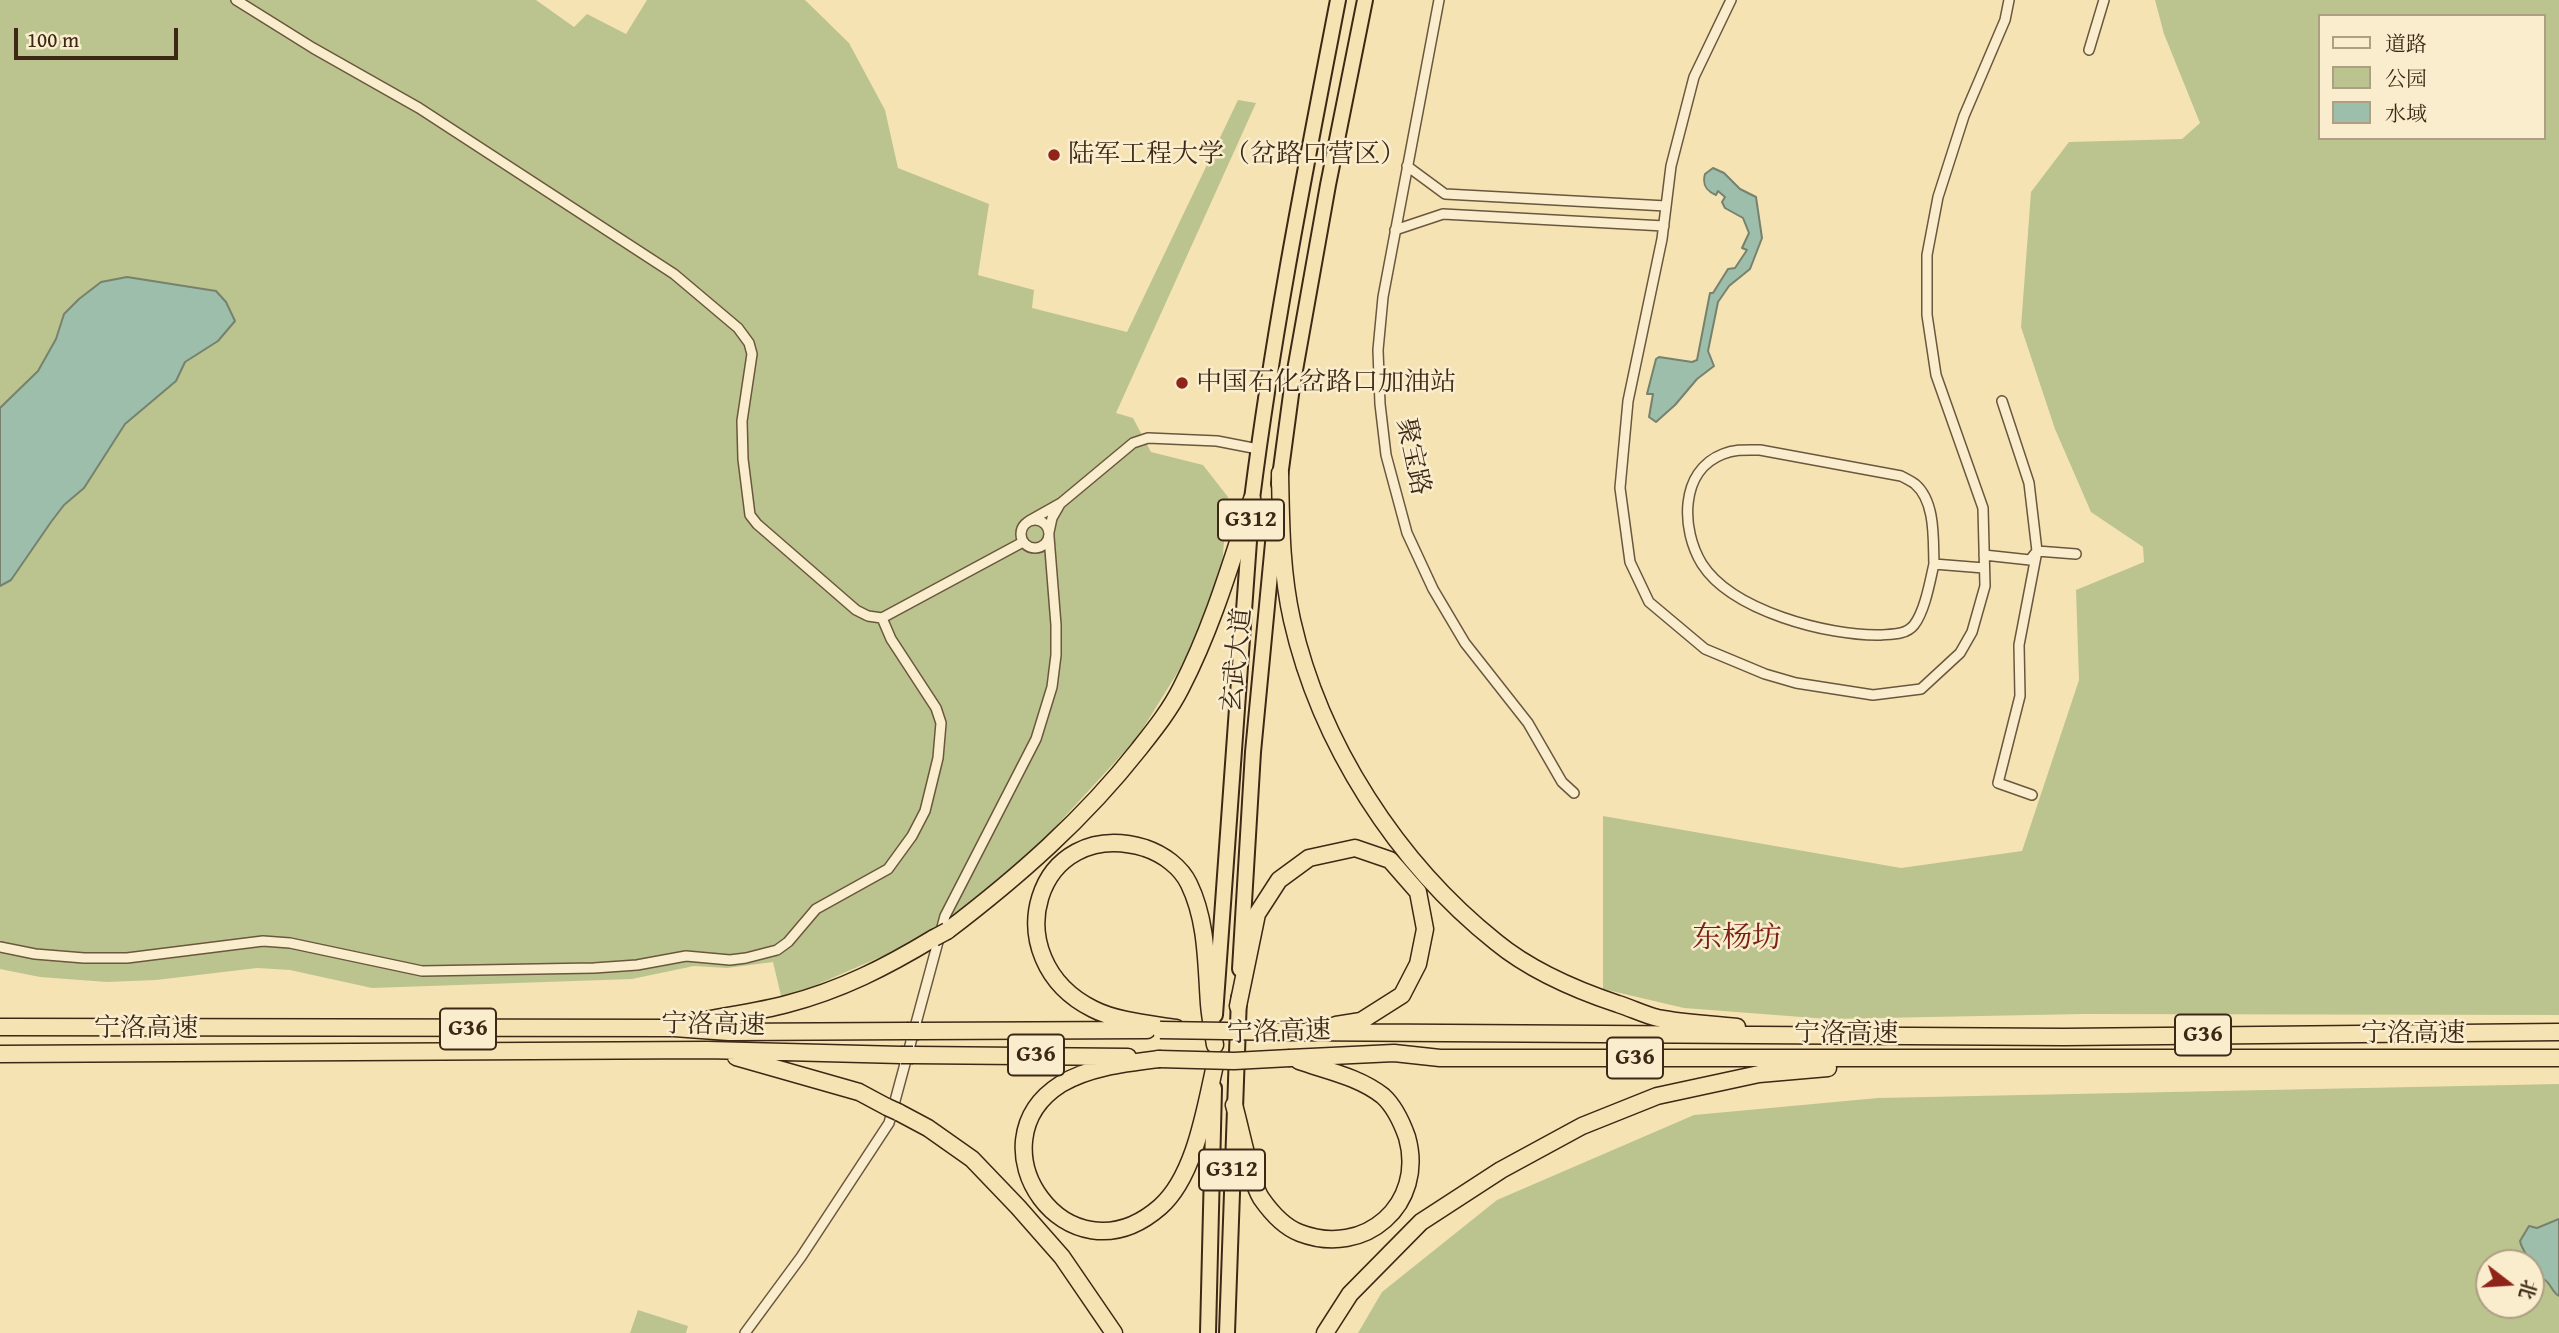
<!DOCTYPE html>
<html>
<head>
<meta charset="utf-8">
<style>
  body { margin:0 }
  #map { position:relative; width:2559px; height:1333px; overflow:hidden; background:#f6e3b4; font-family:"Gentium Book Plus","Noto Serif SC",serif }
  canvas { display:block }
  .legend { position:absolute; left:2318px; top:14px; width:228px; height:126px; box-sizing:border-box; background:#f9edce; border:2px solid #ad9e84; margin:0; padding:9px 12px; list-style:none; font-size:21px; color:#3c2815 }
  .legend li { display:flex; align-items:center; gap:14px; height:35px }
  .legend b { width:35px; border:2px solid #ad9e84 }
  .north { position:absolute; left:2475px; top:1249px; width:70px; height:70px; box-sizing:border-box; background:#f9edce; border:2px solid #ad9e84; border-radius:50%; rotate:107deg; font-size:19px; font-weight:700; line-height:28px; text-align:center; color:#3c2815 }
  .north::after { content:''; display:block; margin:auto; width:24px; height:32px; background:#8f2418; clip-path:polygon(50% 0,100% 100%,50% 72%,0 100%) }
  .scale { position:absolute; left:14px; top:28px; width:164px; height:32px; box-sizing:border-box; border:4px solid #3c2815; border-top:0; padding-left:9px; font-size:21px; line-height:24px; white-space:nowrap; color:#3c2815; -webkit-text-stroke:5px #f9edce; paint-order:stroke }
</style>
</head>
<body>
<div id="map">
<canvas width="2559" height="1333"></canvas>
<ul class="legend">
<li><b style="height:9px;background:#f9edce"></b>道路</li>
<li><b style="height:19px;background:#bbc48e"></b>公园</li>
<li><b style="height:19px;background:#9dbeaa"></b>水域</li>
</ul>
<div class="north">北</div>
<div class="scale">100 m</div>
</div>
<script>
const ctx = document.querySelector('canvas').getContext('2d');
ctx.lineJoin = 'round';
function fillPath(path, color) {
  ctx.fillStyle = color;
  ctx.fill(path, 'evenodd');
}
function strokePath(path, color, width, dash) {
  ctx.strokeStyle = color;
  ctx.lineWidth = width;
  ctx.lineCap = dash ? 'butt' : 'round';
  ctx.setLineDash(dash || []);
  ctx.stroke(path);
}
function label(font, color, halo, rows, align = 'center') {
  ctx.font = font + ' "Gentium Book Plus","Noto Serif SC",serif';
  ctx.lineWidth = 5;
  ctx.setLineDash([]);
  ctx.textBaseline = 'middle';
  ctx.strokeStyle = halo;
  ctx.fillStyle = color;
  for (const [text, x, y, turn = 0] of rows) {
    ctx.save();
    ctx.translate(x, y);
    ctx.rotate((+turn || 0) * Math.PI / 180);
    ctx.textAlign = isNaN(turn) ? turn : align;
    if (halo) ctx.strokeText(text, 0, 0);
    ctx.fillText(text, 0, 0);
    ctx.restore();
  }
}
fillPath(new Path2D(`
  M 0,0 L 536,0 L 574,27 L 587,14 L 626,34 L 647,0 L 805,0 L 849,43 L 885,110 L 898,168 L 989,204 L 978,275 L 1034,290 L 1032,308 L 1127,332 L 1238,100 L 1256,103 L 1116,413 L 1133,418 L 1151,452 L 1203,465 L 1228,497 L 1222,565 L 1189,654 L 1137,738 L 1025,860 L 919,940 L 782,1000 L 773,962 L 727,968 L 694,966 L 632,979 L 372,988 L 290,970 L 257,968 L 156,980 L 107,982 L 40,977 L 0,969 Z
  M 2155,0 L 2559,0 L 2559,1015 L 2084,1014 L 1828,1019 L 1684,1008 L 1603,989 L 1603,816 L 1901,868 L 2022,851 L 2079,680 L 2076,590 L 2144,562 L 2143,547 L 2091,512 L 2055,429 L 2021,327 L 2031,192 L 2069,142 L 2182,139 L 2200,123 L 2164,34 ZM 2319,16 L 2543,16 L 2543,138 L 2319,138 Z
  M 2559,1084 L 2559,1333 L 1358,1333 L 1382,1292 L 1497,1200 L 1694,1115 L 1878,1098 ZM 2489,1263 L 2531,1263 L 2531,1305 L 2489,1305 Z
  M 638,1310 L 688,1326 L 686,1333 L 630,1333 Z`), '#bbc48e');
const water = new Path2D(`
  M 1713,168 L 1724,173 L 1740,189 L 1756,197 L 1762,238 L 1750,269 L 1729,286 L 1718,302 L 1708,351 L 1714,366 L 1697,379 L 1675,405 L 1656,422 L 1649,417 L 1653,394 L 1647,394 L 1656,359 L 1659,357 L 1692,362 L 1697,360 L 1710,293 L 1713,293 L 1728,269 L 1735,268 L 1747,250 L 1742,248 L 1749,233 L 1743,218 L 1725,208 L 1722,202 L 1725,197 L 1718,191 L 1716,195 C 1706,191 1702,185 1705,174 Z
  M 127,277 L 216,291 L 226,302 L 235,321 L 218,341 L 185,362 L 176,381 L 125,424 L 84,488 L 64,505 L 51,522 L 11,580 L 0,586 L 0,408 L 38,371 L 56,339 L 64,314 L 79,299 L 101,282 Z
  M 2559,1219 L 2559,1296 C 2552,1292 2551,1284 2545,1280 C 2540,1276 2536,1277 2531,1272 L 2533,1266 C 2529,1257 2522,1251 2520,1241 L 2529,1226 L 2537,1228 Z`);
fillPath(water, '#9dbeaa');
strokePath(water, '#76826e', 2);
const minor = new Path2D(`
  M 236,0 L 313,48 L 419,108 L 674,274 L 738,328 L 749,343 L 752,354 L 742,421 L 743,459 L 750,515 L 757,524 L 856,610 L 868,616 L 882,618 L 1023,542
  M 1439,0 L 1383,297 L 1378,350 L 1380,404 L 1386,455 L 1407,533 L 1433,589 L 1465,643 L 1528,723 L 1562,782 L 1574,793
  M 1731,0 L 1694,77 L 1671,166 L 1662,239 L 1628,401 L 1620,488 L 1630,562 L 1649,602 L 1705,649 L 1765,674 L 1796,683 L 1873,695 L 1921,689 L 1960,653 L 1972,632 L 1985,586 L 1983,508 L 1936,375 L 1927,315 L 1927,255 L 1938,197 L 1964,116 L 2005,20 L 2009,0
  M 2089,50 L 2104,0
  M 1407,166 L 1445,194 L 1666,206
  M 1395,230 L 1443,214 L 1664,226
  M 2002,401 L 2029,483 L 2037,551 L 2019,645 L 2020,696 L 1998,783 L 2032,795
  M1021 534a14 14 0 1 1 28 0a14 14 0 1 1-28 0Z
  M 1029,521 L 1061,503 L 1133,443 L 1148,438 L 1217,441 L 1258,449
  M 1049,532 L 1052,518 L 1060,504
  M 1984,555 L 2030,560 L 2037,551 L 2076,554
  M 1934,564 C 1930,581 1925,611 1914,625 C 1906,635 1892,634 1880,635 C 1828,636 1732,611 1702,564 C 1681,530 1679,471 1723,454 C 1735,449 1747,450 1760,450 L 1901,476 C 1905,478 1911,481 1915,484 C 1936,502 1933,540 1934,564 L 1984,568
  M 0,947 L 35,954 L 84,958 L 127,958 L 263,941 L 290,943 L 422,971 L 594,968 L 637,965 L 686,956 L 730,960 L 746,958 L 777,950 L 788,942 L 816,909 L 888,869 L 912,836 L 925,811 L 938,758 L 941,723 L 936,708 L 891,639 L 882,618
  M 745,1333 L 801,1257 L 889,1123 L 945,916 L 1036,739 L 1052,687 L 1056,655 L 1056,625 L 1049,537`);
const trunk = new Path2D(`
  M 1279,484 L 1292,387 L 1328,185 L 1365,0
  M 1240,969 L 1253,752 L 1275,522
  M 1215,1015 L 1252,499 C 1273,332 1306,166 1338,0
  M 1208,1333 L 1214,1088
  M 1227,1333 L 1239,997`);
const motorway = new Path2D(`
  M 1280,473 C 1281,522 1281,571 1292,620 C 1320,744 1397,863 1496,942 C 1530,970 1576,990 1618,1004 C 1631,1008 1645,1015 1658,1018 C 1684,1023 1711,1024 1737,1027
  M 947,931 C 1018,877 1084,819 1139,749 C 1154,730 1170,710 1181,688 C 1212,628 1231,563 1252,499
  M 1238,1006 L 1257,914 L 1279,880 L 1309,858 L 1355,848 L 1390,860 L 1418,892 L 1425,929 L 1418,964 L 1402,995 L 1361,1021 L 1336,1025
  M 687,1024 C 720,1016 754,1013 787,1004 C 841,990 886,967 934,938
  M 0,1027 L 674,1028 L 729,1032 L 907,1031
  M 1176,1028 C 1151,1024 1116,1021 1093,1009 C 993,959 1035,815 1145,848 C 1163,854 1181,867 1189,884 C 1207,921 1206,963 1209,1004 C 1210,1018 1213,1032 1215,1045
  M 919,1031 L 1147,1030
  M 1291,1032 L 2064,1037 L 2559,1032
  M 0,1054 L 707,1050 L 901,1055
  M 913,1055 L 1128,1057
  M 736,1057 L 859,1092 L 887,1107
  M 1290,1058 L 1394,1053 L 1440,1058 L 2559,1058
  M 1159,1059 C 1127,1063 1089,1067 1061,1084 C 968,1143 1067,1288 1160,1207 C 1195,1176 1205,1109 1215,1065
  M 1234,1105 C 1240,1125 1251,1183 1261,1198 C 1270,1211 1284,1227 1300,1233 C 1365,1258 1426,1204 1407,1137 C 1402,1123 1394,1106 1383,1096 C 1359,1077 1328,1071 1299,1061
  M 898,1112 L 928,1128 L 972,1159 L 1018,1207 L 1062,1257 L 1114,1333
  M 1325,1333 L 1350,1294 L 1421,1222 L 1501,1170 L 1582,1126 L 1657,1096 L 1759,1074 L 1828,1068`);
strokePath(minor, '#6a573d', 12);
strokePath(trunk, '#3c2815', 18);
strokePath(motorway, '#3c2815', 19);
strokePath(minor, '#f9edce', 9);
strokePath(trunk, '#f6e3b4', 14);
strokePath(motorway, '#f6e3b4', 16);
const motorwayBridge = new Path2D(`
  M 934,938 L 947,931
  M 1160,1030 L 1291,1032
  M 907,1031 L 919,1031
  M 901,1055 L 913,1055
  M 1159,1059 L 1234,1061 L 1290,1058
  M 887,1107 L 898,1112`);
strokePath(motorwayBridge, '#3c2815', 19, []);
strokePath(motorwayBridge, '#f6e3b4', 16);
for (const [x, y, r, color] of [
  [1054,155,7,"#8f2418"],
  [1182,383,7,"#8f2418"]
]) {
  const dot = new Path2D();
  dot.arc(x, y, r, 0, 2 * Math.PI);
  ctx.fillStyle = color;
  ctx.fill(dot);
  strokePath(dot, '#f9edce', 2.5);
}
for (const [x, y, w] of [
  [1251,520,66],
  [468,1029,56],
  [2203,1035,56],
  [1036,1055,56],
  [1635,1058,56],
  [1232,1170,66]
]) {
  const box = new Path2D();
  box.roundRect(x - w / 2, y - 20.5, w, 41, 5);
  ctx.fillStyle = '#f9edce';
  ctx.fill(box);
  strokePath(box, '#3c2815', 2);
}
label('bold 24px', '#3c2815', null, [
  ["G312",1251,520],
  ["G36",468,1029],
  ["G36",2203,1035],
  ["G36",1036,1055],
  ["G36",1635,1058],
  ["G312",1232,1170]
]);
label('26px', '#3c2815', '#f9edce', [
  ["陆军工程大学（岔路口营区）",1068,155],
  ["中国石化岔路口加油站",1196,383]
], 'left');
label('26px', '#3c2815', '#f9edce', [
  ["聚宝路",1412,457,78],
  ["玄武大道",1238,660,-84],
  ["宁洛高速",713,1026,1],
  ["宁洛高速",146,1029],
  ["宁洛高速",1279,1033,-2],
  ["宁洛高速",1846,1034],
  ["宁洛高速",2413,1034]
]);
label('30px', '#7a1f14', '#f9edce', [
  ["东杨坊",1737,939]
]);
</script>
</body>
</html>
